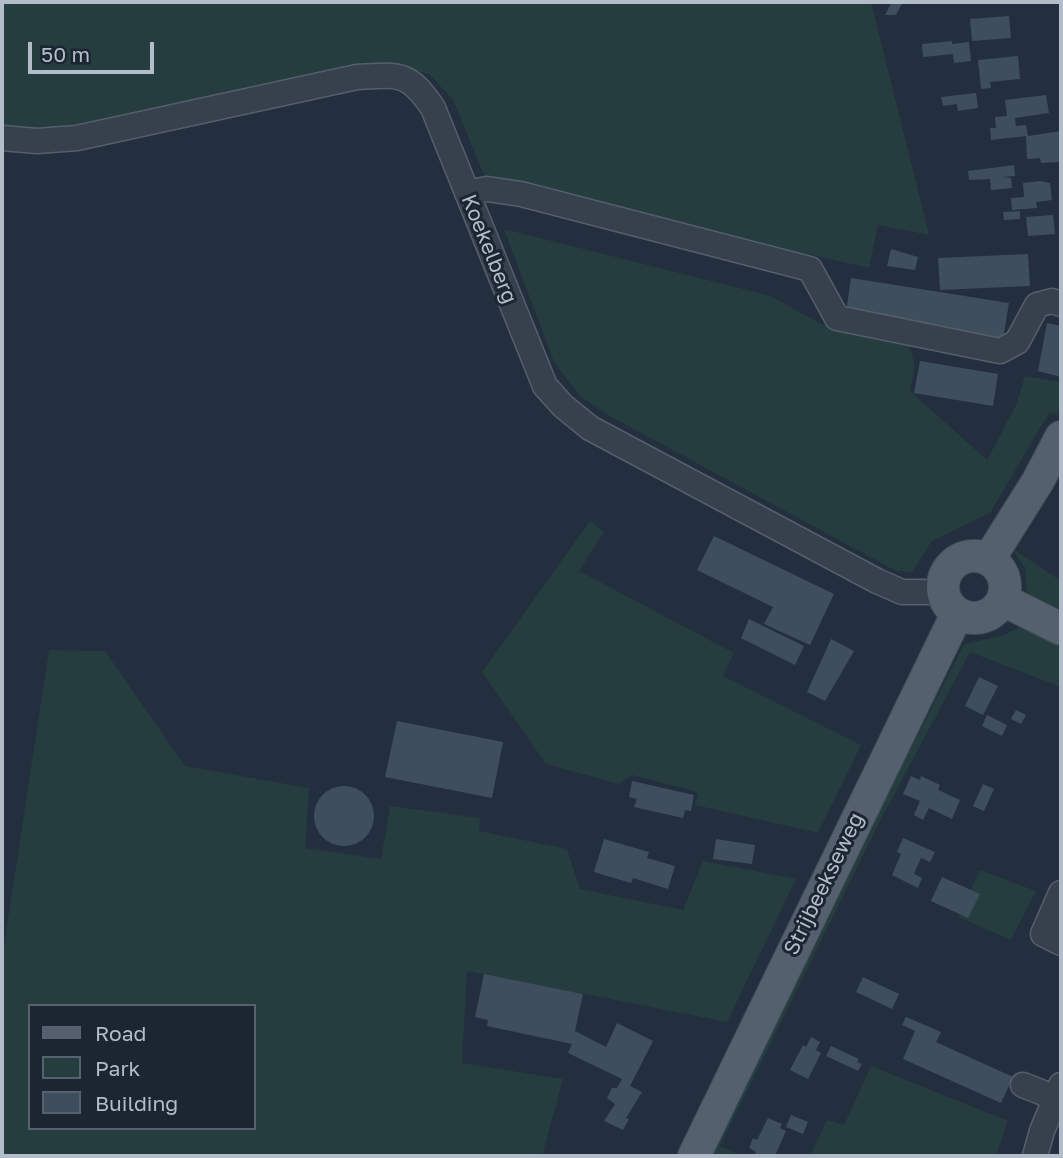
<!DOCTYPE html>
<html>
<head>
<meta charset="utf-8">
<style>
  body { margin:0 }
  #map { position:relative; width:1063px; height:1158px; overflow:hidden; background:#232f3e; font-family:"Golos Text",sans-serif }
  canvas { display:block }
  .frame { position:absolute; inset:0; border:4px solid #b3bcc9; pointer-events:none }
  .legend { position:absolute; left:28px; top:1004px; width:228px; height:126px; box-sizing:border-box; background:#1c2633; border:2px solid #58626f; margin:0; padding:9px 12px; list-style:none; font-size:21px; color:#b3bcc9 }
  .legend li { display:flex; align-items:center; gap:14px; height:35px }
  .legend b { width:35px; border:2px solid #58626f }
  .scale { position:absolute; left:28px; top:42px; width:126px; height:32px; box-sizing:border-box; border:4px solid #b3bcc9; border-top:0; padding-left:9px; font-size:21px; line-height:24px; white-space:nowrap; color:#b3bcc9; -webkit-text-stroke:5px #1c2633; paint-order:stroke }
</style>
</head>
<body>
<div id="map">
<canvas width="1063" height="1158"></canvas>
<div class="frame"></div>
<ul class="legend">
<li><b style="height:9px;background:#55606e"></b>Road</li>
<li><b style="height:19px;background:#253d3f"></b>Park</li>
<li><b style="height:19px;background:#3f4e5d"></b>Building</li>
</ul>
<div class="scale">50 m</div>
</div>
<script>
const ctx = document.querySelector('canvas').getContext('2d');
ctx.lineJoin = 'round';
function fillPath(path, color) {
  ctx.fillStyle = color;
  ctx.fill(path, 'evenodd');
}
function strokePath(path, color, width, dash) {
  ctx.strokeStyle = color;
  ctx.lineWidth = width;
  ctx.lineCap = dash ? 'butt' : 'round';
  ctx.setLineDash(dash || []);
  ctx.stroke(path);
}
function label(font, color, halo, rows, align = 'center') {
  ctx.font = font + ' "Golos Text",sans-serif';
  ctx.lineWidth = 6;
  ctx.setLineDash([]);
  ctx.textBaseline = 'middle';
  ctx.strokeStyle = halo;
  ctx.fillStyle = color;
  for (const [text, x, y, turn = 0] of rows) {
    ctx.save();
    ctx.translate(x, y);
    ctx.rotate((+turn || 0) * Math.PI / 180);
    ctx.textAlign = isNaN(turn) ? turn : align;
    if (halo) ctx.strokeText(text, 0, 0);
    ctx.fillText(text, 0, 0);
    ctx.restore();
  }
}
fillPath(new Path2D(`
  M 2,2 L 871,2 L 929,235 L 878,225 L 869,268 L 487,182 L 453,100 L 429,74 L 404,68 L 73,132 L 2,130 Z
  M 504,229 L 771,296 L 821,324 L 907,339 L 915,365 L 910,391 L 987,460 L 1016,405 L 1025,376 L 1061,382 L 1061,405 L 1057,415 L 1049,413 L 990,513 L 932,541 L 912,572 L 896,571 L 608,415 L 581,397 L 554,362 Z
  M 590,521 L 604,532 L 579,571 L 734,653 L 723,676 L 861,745 L 818,833 L 695,805 L 698,794 L 694,791 L 632,775 L 619,784 L 546,764 L 482,672 Z
  M 1012,548 L 1061,581 L 1061,615 L 1027,598 L 1025,569 Z
  M 1019,627 L 1061,645 L 1061,687 L 970,652 L 879,823 L 720,1146 L 742,1156 L 703,1156 L 964,644 L 1005,635 Z
  M 49,650 L 105,651 L 185,766 L 309,788 L 305,848 L 381,859 L 390,806 L 480,818 L 479,831 L 567,849 L 580,889 L 683,910 L 703,861 L 796,879 L 727,1022 L 467,971 L 462,1063 L 563,1079 L 542,1156 L 2,1156 L 2,958 ZM 30,1006 L 254,1006 L 254,1128 L 30,1128 Z
  M 980,870 L 1036,891 L 1011,940 L 958,917 Z
  M 871,1066 L 1008,1121 L 996,1156 L 810,1156 L 827,1120 L 844,1125 Z`), '#253d3f');
fillPath(new Path2D(`
  M 892,2 L 903,2 L 896,15 L 885,15 Z
  M 1009,16 L 1011,38 L 972,41 L 970,19 Z
  M 952,41 L 952,44 L 969,42 L 971,61 L 954,63 L 953,54 L 923,57 L 922,44 Z
  M 1018,56 L 1020,79 L 990,82 L 991,88 L 981,89 L 978,60 Z
  M 976,93 L 978,108 L 958,111 L 957,104 L 943,106 L 941,97 Z
  M 1046,95 L 1049,113 L 1015,118 L 1016,126 L 1026,125 L 1028,136 L 1061,131 L 1061,162 L 1041,163 L 1040,158 L 1027,159 L 1026,136 L 991,140 L 990,128 L 996,128 L 995,117 L 1007,116 L 1005,100 Z
  M 1014,165 L 1015,176 L 1002,177 L 1011,178 L 1012,188 L 991,190 L 990,179 L 969,180 L 968,171 Z
  M 1040,181 L 1050,183 L 1052,200 L 1036,202 L 1037,208 L 1012,210 L 1011,198 L 1024,197 L 1023,183 Z
  M 1020,211 L 1020,219 L 1004,220 L 1003,212 Z
  M 1053,215 L 1055,234 L 1028,236 L 1026,217 Z
  M 891,249 L 918,257 L 915,270 L 887,266 Z
  M 1028,254 L 1030,286 L 940,290 L 938,258 Z
  M 851,278 L 1009,303 L 1003,339 L 846,313 Z
  M 1047,323 L 1061,326 L 1061,377 L 1038,371 Z
  M 920,361 L 998,374 L 993,406 L 914,393 Z
  M 714,536 L 834,594 L 810,645 L 764,624 L 773,607 L 697,570 Z
  M 749,619 L 804,646 L 795,665 L 741,638 Z
  M 831,639 L 854,651 L 825,701 L 807,692 Z
  M 979,677 L 998,686 L 983,715 L 965,706 Z
  M 1016,710 L 1026,715 L 1021,724 L 1011,719 Z
  M 987,715 L 1007,725 L 1002,736 L 982,726 Z
  M 397,721 L 503,742 L 492,798 L 385,777 Z
  M 911,776 L 920,780 L 921,776 L 940,785 L 938,790 L 960,800 L 952,819 L 929,808 L 923,820 L 914,815 L 920,801 L 903,794 Z
  M 632,781 L 694,795 L 691,811 L 685,810 L 683,818 L 634,807 L 637,799 L 629,797 Z
  M 983,784 L 994,789 L 984,811 L 973,806 Z
  M314 816a30 30 0 1 1 60 0a30 30 0 1 1-60 0Z
  M 903,838 L 935,852 L 930,862 L 921,858 L 914,874 L 922,878 L 918,888 L 892,875 L 901,854 L 897,852 Z
  M 604,839 L 649,852 L 647,858 L 675,866 L 668,889 L 633,878 L 631,883 L 594,872 Z
  M 716,839 L 755,845 L 752,864 L 713,859 Z
  M 942,877 L 980,894 L 968,918 L 931,901 Z
  M 484,974 L 583,994 L 575,1031 L 606,1047 L 617,1023 L 653,1041 L 630,1086 L 642,1092 L 626,1118 L 629,1119 L 623,1130 L 604,1121 L 615,1104 L 607,1098 L 612,1088 L 617,1088 L 622,1079 L 568,1053 L 572,1044 L 487,1026 L 488,1020 L 475,1017 Z
  M 863,977 L 899,994 L 892,1009 L 856,992 Z
  M 906,1017 L 941,1032 L 936,1042 L 1013,1077 L 1001,1103 L 903,1059 L 915,1031 L 902,1025 Z
  M 811,1037 L 820,1042 L 816,1050 L 821,1053 L 808,1079 L 790,1070 L 803,1045 L 806,1047 Z
  M 831,1046 L 859,1059 L 857,1062 L 862,1064 L 858,1071 L 826,1056 Z
  M 791,1115 L 808,1122 L 803,1134 L 786,1127 Z
  M 768,1118 L 782,1124 L 780,1128 L 786,1131 L 775,1156 L 754,1156 L 756,1152 L 749,1148 L 753,1138 L 757,1140 Z`), '#3f4e5d');
const minor = new Path2D(`
  M 2,138 L 37,141 L 77,138 L 357,77 C 399,75 408,71 433,108 L 545,386 L 563,406 L 590,428 L 877,581 L 902,592 L 943,592
  M 467,193 L 487,189 L 521,194 L 810,269 L 837,318 L 1000,351 L 1017,342 L 1037,305 L 1052,301 L 1061,304
  M 1061,893 L 1043,934 L 1061,943
  M 1023,1085 L 1061,1100
  M 1035,1156 L 1042,1131 L 1061,1085`);
const major = new Path2D(`
  M943 587a31 31 0 1 1 62 0a31 31 0 1 1-62 0Z
  M 989,559 L 1038,481 L 1061,437
  M 1003,600 L 1061,629
  M 694,1156 L 957,614`);
strokePath(minor, '#555f6c', 27);
strokePath(major, '#404a57', 34);
strokePath(minor, '#37414e', 24);
strokePath(major, '#55606e', 32);
label('21px', '#b3bcc9', '#1c2633', [
  ["Koekelberg",489,249,68],
  ["Strijbeekseweg",824,884,-64]
]);
</script>
</body>
</html>
